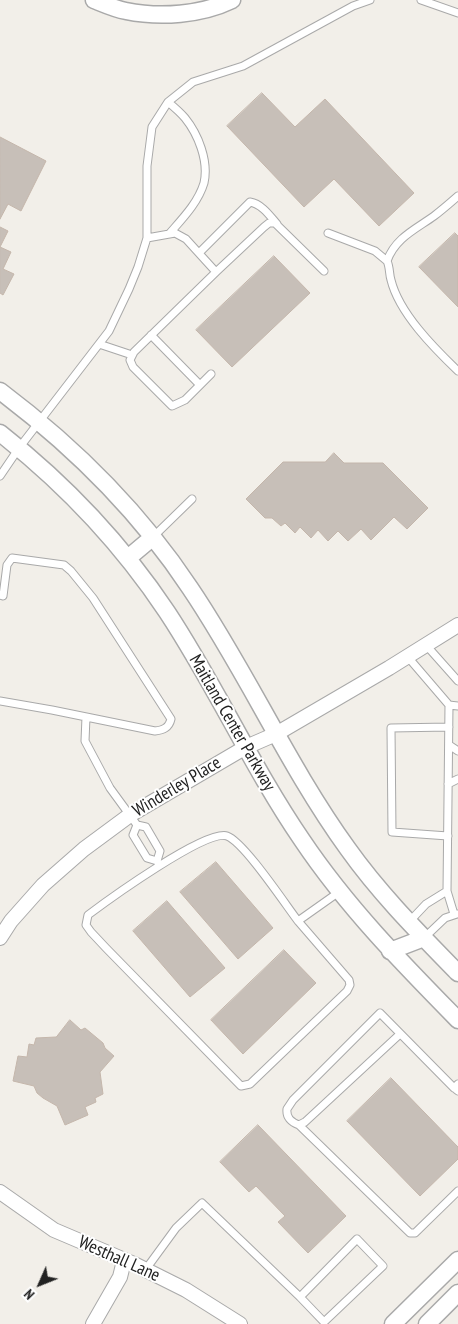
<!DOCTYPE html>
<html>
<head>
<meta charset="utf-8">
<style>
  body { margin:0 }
  #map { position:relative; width:458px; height:1324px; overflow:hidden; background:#f2efe9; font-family:"PT Sans Narrow",sans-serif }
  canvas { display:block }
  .north { position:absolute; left:15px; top:1259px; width:50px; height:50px; -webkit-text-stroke:4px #fff; paint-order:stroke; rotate:226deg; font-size:14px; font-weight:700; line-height:20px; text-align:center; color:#222 }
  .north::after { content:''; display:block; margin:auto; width:18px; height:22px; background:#222; clip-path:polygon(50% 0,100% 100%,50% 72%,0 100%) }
</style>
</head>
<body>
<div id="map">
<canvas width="458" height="1324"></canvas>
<div class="north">N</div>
</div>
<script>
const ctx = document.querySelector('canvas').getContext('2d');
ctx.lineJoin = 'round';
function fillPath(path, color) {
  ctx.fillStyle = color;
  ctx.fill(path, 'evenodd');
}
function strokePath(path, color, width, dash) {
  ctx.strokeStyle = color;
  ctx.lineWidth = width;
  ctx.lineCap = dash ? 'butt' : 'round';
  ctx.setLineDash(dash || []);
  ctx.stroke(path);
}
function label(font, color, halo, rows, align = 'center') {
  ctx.font = font + ' "PT Sans Narrow",sans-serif';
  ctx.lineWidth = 4;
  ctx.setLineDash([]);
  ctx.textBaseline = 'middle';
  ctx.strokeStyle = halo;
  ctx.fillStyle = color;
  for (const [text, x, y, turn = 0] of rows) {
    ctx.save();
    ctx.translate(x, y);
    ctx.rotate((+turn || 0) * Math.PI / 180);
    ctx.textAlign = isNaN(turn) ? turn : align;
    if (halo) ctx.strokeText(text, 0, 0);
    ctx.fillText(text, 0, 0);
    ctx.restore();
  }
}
const building = new Path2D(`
  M 262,93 L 295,127 L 325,99 L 414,193 L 379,226 L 334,179 L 304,207 L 227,126 Z
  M 0,137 L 46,161 L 21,211 L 8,204 L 0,219 Z
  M 0,227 L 8,231 L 0,247 L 11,252 L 3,269 L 14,274 L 3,295 L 0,293 Z
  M 455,233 L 458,236 L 458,307 L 419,267 Z
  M 274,256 L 310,293 L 232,367 L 196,330 Z
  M 334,453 L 344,463 L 383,463 L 428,508 L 407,529 L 394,517 L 371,540 L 361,529 L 348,541 L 338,531 L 328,541 L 318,530 L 311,538 L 300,527 L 295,533 L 285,523 L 281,526 L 272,518 L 265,518 L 246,499 L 283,462 L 325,462 Z
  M 216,862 L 273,928 L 238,959 L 180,892 Z
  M 167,901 L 225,968 L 190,997 L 133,931 Z
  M 284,950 L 316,983 L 243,1054 L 211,1020 Z
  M 70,1020 L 81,1030 L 85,1028 L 103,1043 L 105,1048 L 114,1056 L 100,1072 L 103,1094 L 95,1098 L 96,1102 L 85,1107 L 88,1115 L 65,1125 L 57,1106 L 43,1098 L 37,1093 L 34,1086 L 13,1081 L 18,1056 L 27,1057 L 29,1044 L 34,1045 L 36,1038 L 56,1037 Z
  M 391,1078 L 458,1147 L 458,1159 L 420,1196 L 347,1121 Z
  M 258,1125 L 346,1216 L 308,1253 L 278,1222 L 285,1216 L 256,1186 L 249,1192 L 220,1162 Z`);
fillPath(building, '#c7bfb8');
strokePath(building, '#c4b6ab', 1);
const service = new Path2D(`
  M 421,0 L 458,13
  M 168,102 C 174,107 180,112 185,118 C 198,134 209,161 204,183 C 198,203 182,219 169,234
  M 328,233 L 375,251 L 387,261 C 390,267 389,274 391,280 C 399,313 434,348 458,371
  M 147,238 L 175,233 L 186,239 L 216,272 L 134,352 L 130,360 L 133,367 L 172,406 L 185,400 L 211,374
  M 199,253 L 250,202 C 262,204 270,216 277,224
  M 387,261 C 395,238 416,229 434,216 C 442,210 450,203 458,196
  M 216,272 L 264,227 L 269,223 L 275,223 L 324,271
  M 151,335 L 200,385
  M 99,344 L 132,355
  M 0,476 L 19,448 L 109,331 L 129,289 L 138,267 L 147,238 L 147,166 L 152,127 L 168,102 L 193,82 L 243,66 L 353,6 L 370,0
  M 153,537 L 192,499
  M 0,595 L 3,596 L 7,565 L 12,558 L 64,565 L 71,571 L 93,598 L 171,719 C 169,728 163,730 155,731 L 52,710 L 0,701
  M 426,645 L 458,681
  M 407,656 L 449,705
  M 86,717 L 85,741 L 110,788 L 137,825 L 146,827 L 160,851 L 157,861
  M 449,745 L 458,751
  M 448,784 L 458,779
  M 137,825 L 133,835 L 147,858 L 157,861 L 159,865
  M 448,836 L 392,832 L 391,728 L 449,727
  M 454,914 L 447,891 L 449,705 L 458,706
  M 298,921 C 285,904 244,842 227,836 C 206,829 108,900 88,915 L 86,925 L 91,932 L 106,948 L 241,1086 L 250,1084 L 347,991 L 350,985 L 349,980 L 298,921 L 339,892
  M 409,922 L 426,904 L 447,891
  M 424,938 L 445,918 L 457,914
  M 400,1034 L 305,1122 L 299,1125 C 291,1122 286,1118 287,1109 L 293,1100 L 380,1013 L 454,1088
  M 458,1084 L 454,1088 L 458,1091
  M 299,1125 L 410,1233 L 415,1233 L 458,1191
  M 146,1269 L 176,1228 L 202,1203 L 300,1297 L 357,1239 L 383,1266 L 324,1322 L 300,1297`);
const minor = new Path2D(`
  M 0,938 L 11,921 L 43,885 L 84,849 L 130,815 L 246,747 L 276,734 L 389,668 L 458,625
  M 0,1192 L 54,1230 L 134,1264 L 186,1290 L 240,1324
  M 93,1324 L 120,1277 L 124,1261`);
const tertiary = new Path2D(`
  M 94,0 C 104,4 115,9 126,11 C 160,18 201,15 232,0
  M 0,391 C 73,446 139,511 190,588 C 247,672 288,766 348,849 C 380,894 419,933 458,973
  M 0,433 C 65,484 121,543 167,612 C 216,686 252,767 302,840 C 347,907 402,963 458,1020
  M 128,558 L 153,537
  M 390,951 L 424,938
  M 393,1324 L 458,1260
  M 427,1324 L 458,1293`);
strokePath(service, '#a9a9a9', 9);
strokePath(minor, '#a9a9a9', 16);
strokePath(tertiary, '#a9a9a9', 19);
strokePath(service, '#fff', 7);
strokePath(minor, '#fff', 14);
strokePath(tertiary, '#fff', 16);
label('18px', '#222', '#fff', [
  ["Maitland Center Parkway",232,723,60],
  ["Winderley Place",177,787,-31],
  ["Westhall Lane",119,1259,24]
]);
</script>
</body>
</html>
